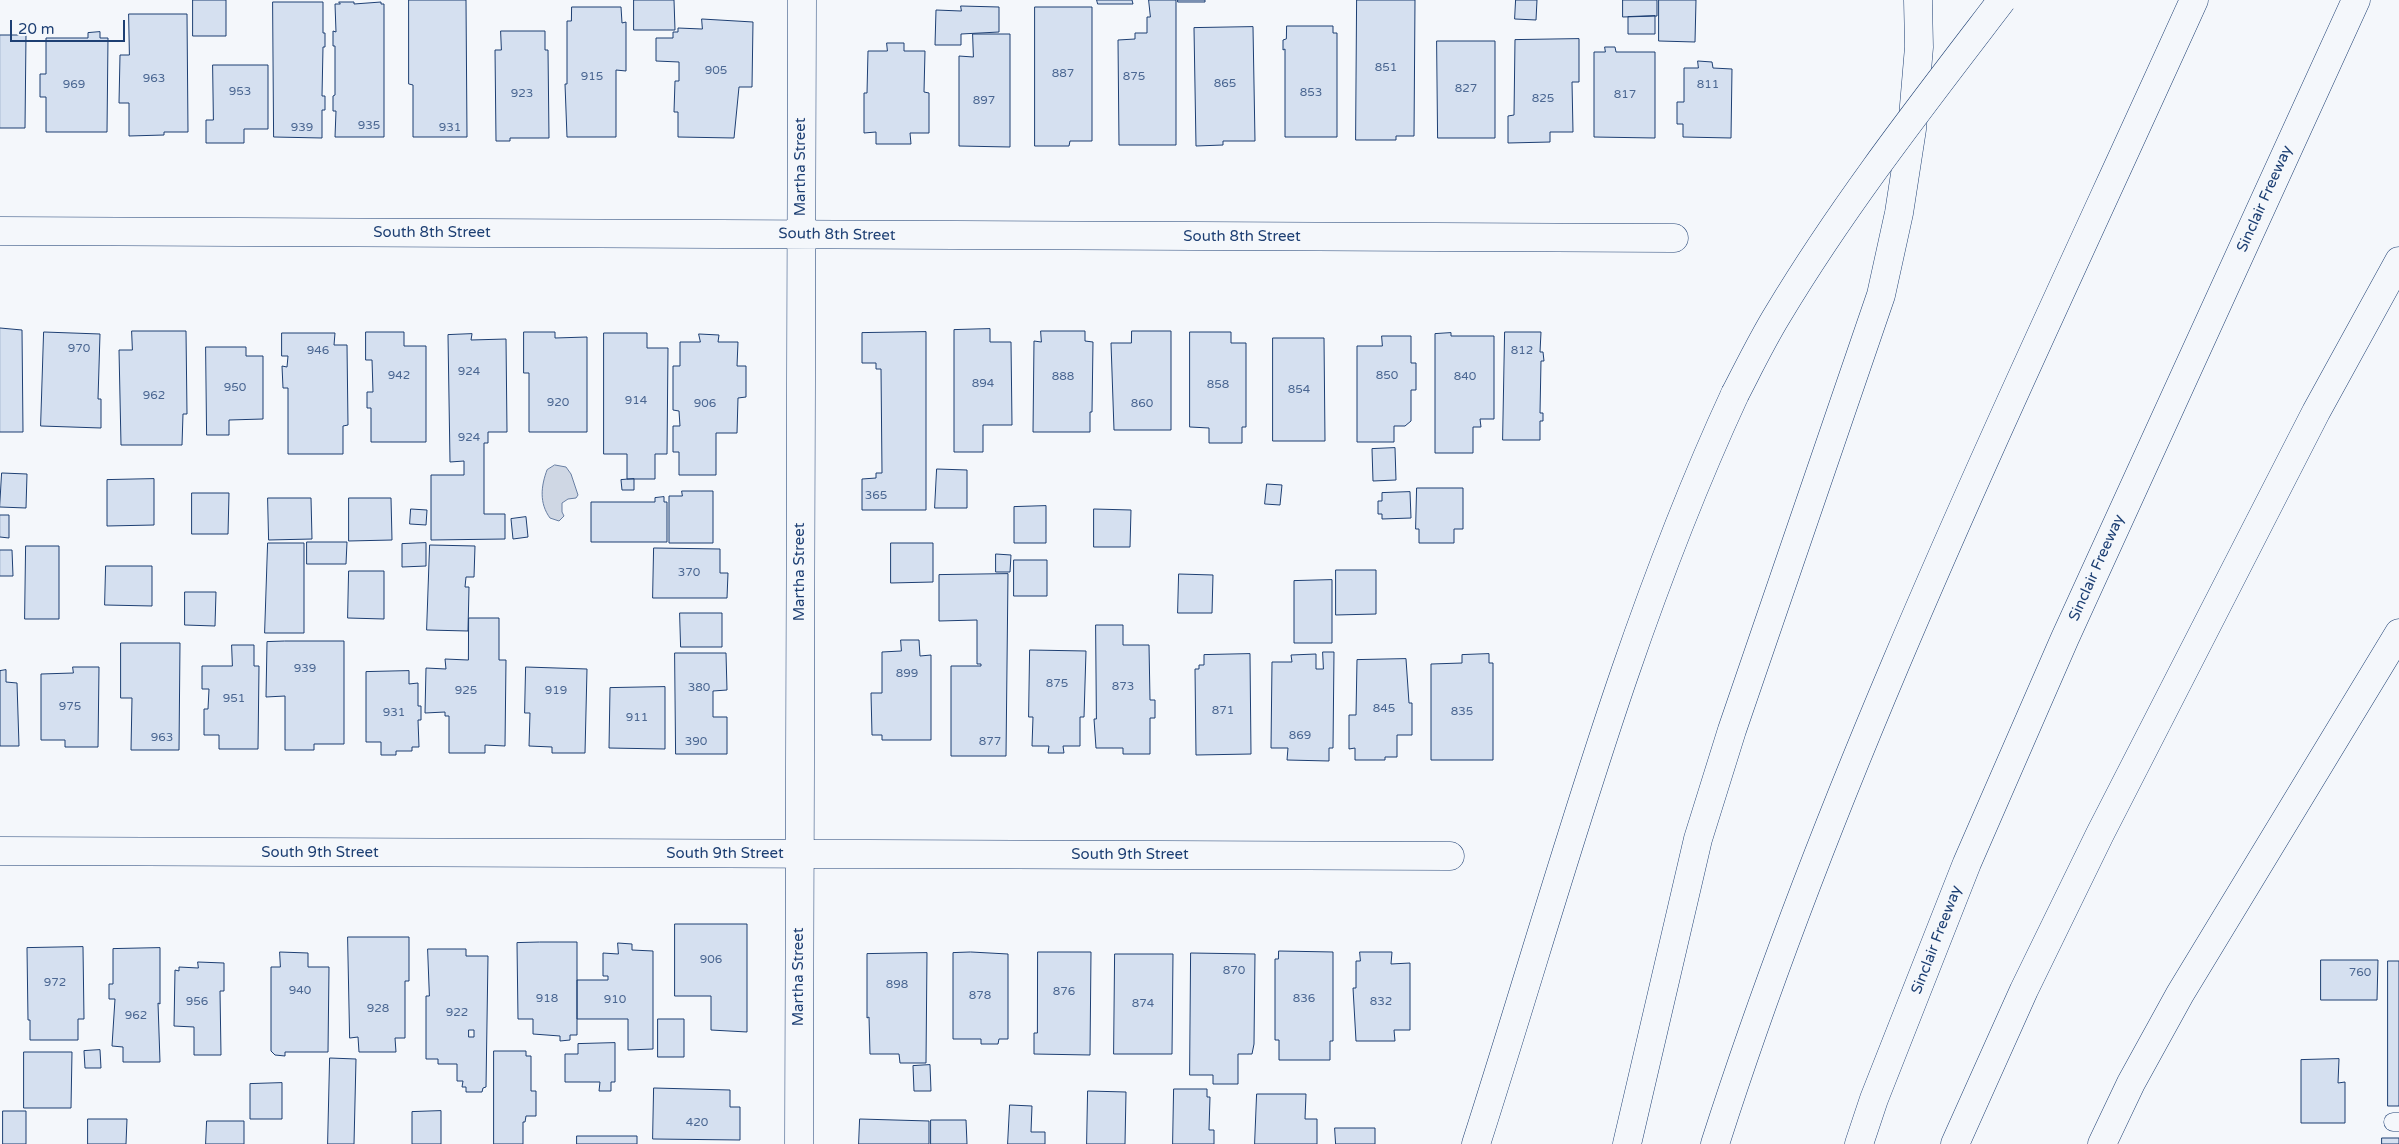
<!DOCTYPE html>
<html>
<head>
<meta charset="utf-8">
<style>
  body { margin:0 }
  #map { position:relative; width:2399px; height:1144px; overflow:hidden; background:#f4f7fb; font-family:"Varela Round",sans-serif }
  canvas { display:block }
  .scale { position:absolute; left:10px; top:20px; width:115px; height:22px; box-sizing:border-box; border:2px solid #1d3f73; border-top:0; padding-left:6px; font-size:15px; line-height:18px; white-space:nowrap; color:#1d3f73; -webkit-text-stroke:4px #f4f7fb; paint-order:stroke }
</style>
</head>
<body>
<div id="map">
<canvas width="2399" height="1144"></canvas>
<div class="scale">20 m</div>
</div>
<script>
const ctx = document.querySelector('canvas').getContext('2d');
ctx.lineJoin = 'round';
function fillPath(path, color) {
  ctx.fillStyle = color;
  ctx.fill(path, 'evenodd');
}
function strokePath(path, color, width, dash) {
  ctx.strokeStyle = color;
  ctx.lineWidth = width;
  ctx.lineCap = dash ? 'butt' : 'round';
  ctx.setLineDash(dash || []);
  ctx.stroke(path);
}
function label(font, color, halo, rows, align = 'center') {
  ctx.font = font + ' "Varela Round",sans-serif';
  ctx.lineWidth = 4;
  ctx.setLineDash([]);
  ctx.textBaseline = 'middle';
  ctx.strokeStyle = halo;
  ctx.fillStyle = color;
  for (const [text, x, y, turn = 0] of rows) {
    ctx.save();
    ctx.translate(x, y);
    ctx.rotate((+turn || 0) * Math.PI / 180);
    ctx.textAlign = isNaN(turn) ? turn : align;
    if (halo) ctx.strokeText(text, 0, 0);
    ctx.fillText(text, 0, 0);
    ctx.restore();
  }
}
const water = new Path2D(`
  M 555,465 L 566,467 L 571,474 L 578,495 L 576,498 L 568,499 L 562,503 L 562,512 L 564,516 L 559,521 L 550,518 C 539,503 541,486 547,470 Z`);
fillPath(water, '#cfd7e4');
strokePath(water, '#687fa3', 1);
const building = new Path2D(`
  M 193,0 L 226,0 L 226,36 L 193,36 Z
  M 409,0 L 466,0 L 467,137 L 413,137 L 413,85 L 409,84 Z
  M 634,0 L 674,0 L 675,30 L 634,30 Z
  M 1097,0 L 1132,0 L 1133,4 L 1098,4 Z
  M 1149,0 L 1176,0 L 1176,145 L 1119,145 L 1118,40 L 1135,39 L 1135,33 L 1147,33 L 1147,17 L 1150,17 Z
  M 1178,0 L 1205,0 L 1205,2 L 1178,2 Z
  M 1357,0 L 1415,0 L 1414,136 L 1396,136 L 1396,140 L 1356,140 Z
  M 1516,0 L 1537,0 L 1536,20 L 1515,19 Z
  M 1623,0 L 1657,0 L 1657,16 L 1623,17 Z
  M 1659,0 L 1696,0 L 1695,42 L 1659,41 Z
  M 273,2 L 323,2 L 323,33 L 325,33 L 325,47 L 323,47 L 322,96 L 325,96 L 325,110 L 322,110 L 322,138 L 274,137 Z
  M 339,2 L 354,2 L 354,4 L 381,2 L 381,4 L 384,4 L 384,137 L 335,137 L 336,111 L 333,111 L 333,96 L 335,95 L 335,46 L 333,46 L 333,31 L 336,32 L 335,4 L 340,4 Z
  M 961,6 L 999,7 L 999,32 L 961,34 L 961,45 L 935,45 L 936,10 L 961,11 Z
  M 572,7 L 621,7 L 622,23 L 626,22 L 626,71 L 616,70 L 616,137 L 567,137 L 565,84 L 567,84 L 567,21 L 571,21 Z
  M 1035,7 L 1092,7 L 1092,141 L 1070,141 L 1069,146 L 1035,146 Z
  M 129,14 L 187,14 L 188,132 L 164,132 L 164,135 L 129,136 L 129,103 L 119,103 L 120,55 L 129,55 Z
  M 1655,16 L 1655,34 L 1628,34 L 1628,17 Z
  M 702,19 L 753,22 L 752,87 L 739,87 L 734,138 L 678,137 L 678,112 L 674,112 L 675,81 L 679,81 L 679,62 L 656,61 L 656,38 L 673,38 L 673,32 L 678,32 L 678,28 L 702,29 Z
  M 1287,26 L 1333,26 L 1333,33 L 1337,33 L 1337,137 L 1285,137 L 1285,49 L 1283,50 L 1283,40 L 1286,39 Z
  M 1253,27 L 1255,141 L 1223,141 L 1223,145 L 1196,146 L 1194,28 Z
  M 501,31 L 545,31 L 545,50 L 548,50 L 549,138 L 510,138 L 510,141 L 496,141 L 495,50 L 501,50 Z
  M 100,32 L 100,38 L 108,38 L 107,132 L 46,132 L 46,97 L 40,97 L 40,74 L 46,74 L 46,38 L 88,38 L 88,33 Z
  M 973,34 L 1010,34 L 1010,147 L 959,146 L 959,56 L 973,57 Z
  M 0,35 L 26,35 L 25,128 L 0,128 Z
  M 1579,39 L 1579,82 L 1572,82 L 1573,132 L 1550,132 L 1550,142 L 1508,143 L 1508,116 L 1514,115 L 1515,40 Z
  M 1437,41 L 1495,41 L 1495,138 L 1438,138 Z
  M 887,43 L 904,43 L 904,51 L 925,51 L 924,92 L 929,93 L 929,133 L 910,133 L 911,144 L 876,144 L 876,132 L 864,133 L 864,93 L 867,93 L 868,51 L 887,51 Z
  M 1605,47 L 1615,47 L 1616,52 L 1655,52 L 1655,138 L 1594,137 L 1594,52 L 1605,52 Z
  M 1698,61 L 1712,62 L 1713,68 L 1732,69 L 1731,138 L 1683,137 L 1683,124 L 1677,124 L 1677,102 L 1684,102 L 1684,68 L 1698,68 Z
  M 213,65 L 268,65 L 268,129 L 244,129 L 244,143 L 206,143 L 206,120 L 213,120 Z
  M 0,328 L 22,330 L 23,432 L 0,432 Z
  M 990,329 L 990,342 L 1011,342 L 1012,425 L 983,425 L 983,452 L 954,452 L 954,330 Z
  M 132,331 L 186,331 L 187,414 L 183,414 L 182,445 L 121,445 L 119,350 L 132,350 Z
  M 1041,331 L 1085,331 L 1085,341 L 1093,342 L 1092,412 L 1090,412 L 1090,432 L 1033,432 L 1034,341 L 1041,342 Z
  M 1132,331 L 1171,331 L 1171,430 L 1114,430 L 1111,343 L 1131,343 Z
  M 44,332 L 100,334 L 98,399 L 101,399 L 101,428 L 41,426 Z
  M 366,332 L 404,332 L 404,346 L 426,346 L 426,442 L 371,442 L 371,408 L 367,408 L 367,392 L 373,392 L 372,360 L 366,360 Z
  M 524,332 L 555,332 L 555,338 L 587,337 L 587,432 L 529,432 L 529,373 L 524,373 Z
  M 926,332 L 926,510 L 862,510 L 862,479 L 876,478 L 876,473 L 882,473 L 881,369 L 876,369 L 876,363 L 862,363 L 862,333 Z
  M 1190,332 L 1231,332 L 1231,343 L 1246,343 L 1246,427 L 1242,427 L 1242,443 L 1209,443 L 1209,428 L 1190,427 Z
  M 1505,332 L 1541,332 L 1540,352 L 1543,352 L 1544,361 L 1541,361 L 1540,413 L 1543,413 L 1543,421 L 1540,421 L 1540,440 L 1503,440 Z
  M 282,333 L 335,333 L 334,345 L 347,345 L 348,425 L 343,426 L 343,454 L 288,454 L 288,388 L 283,388 L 282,366 L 287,367 L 288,356 L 282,356 Z
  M 604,333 L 647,333 L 647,348 L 668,348 L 667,454 L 655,454 L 655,479 L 627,479 L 627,454 L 604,454 Z
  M 1451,333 L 1451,336 L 1494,336 L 1494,419 L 1480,419 L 1481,427 L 1473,427 L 1473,453 L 1435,453 L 1435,334 Z
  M 472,334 L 471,340 L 506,339 L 507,432 L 488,432 L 488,443 L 484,443 L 484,514 L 505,514 L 505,539 L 431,540 L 431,475 L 464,475 L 464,461 L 450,462 L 448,335 Z
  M 699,334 L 719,335 L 718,342 L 738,342 L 737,366 L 746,366 L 746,397 L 738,398 L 737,433 L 716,433 L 716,475 L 679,475 L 679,452 L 673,452 L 673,426 L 680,426 L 679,411 L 673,410 L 673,366 L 680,366 L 680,342 L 700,342 Z
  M 1382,336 L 1411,336 L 1411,363 L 1416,363 L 1416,390 L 1411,390 L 1411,421 L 1405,426 L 1394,426 L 1394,442 L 1357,442 L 1357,346 L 1382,346 Z
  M 1273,338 L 1324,338 L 1325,441 L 1273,441 Z
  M 206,347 L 246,347 L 246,356 L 263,356 L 263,419 L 229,420 L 229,435 L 207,435 Z
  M 1395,448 L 1396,480 L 1373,481 L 1372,449 Z
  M 937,469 L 967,470 L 967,508 L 935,508 Z
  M 2,473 L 27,474 L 26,508 L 0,507 Z
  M 154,479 L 154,525 L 107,526 L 107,480 Z
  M 634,479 L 634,490 L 622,490 L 621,480 Z
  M 1267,484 L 1282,485 L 1280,505 L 1265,504 Z
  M 1417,488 L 1463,488 L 1463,529 L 1454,529 L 1454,543 L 1419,543 L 1419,529 L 1416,529 Z
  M 682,491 L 713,491 L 713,543 L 669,543 L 669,496 L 682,496 Z
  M 1410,492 L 1411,518 L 1382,519 L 1382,514 L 1378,514 L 1378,501 L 1382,501 L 1382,493 Z
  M 192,493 L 229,493 L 228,534 L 192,534 Z
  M 664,497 L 664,502 L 667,502 L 667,542 L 591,542 L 591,502 L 655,502 L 655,498 Z
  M 268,498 L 311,498 L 312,539 L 269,540 Z
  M 349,498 L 391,498 L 392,540 L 349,541 Z
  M 1046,506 L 1046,543 L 1014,543 L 1014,507 Z
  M 411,509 L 427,510 L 426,525 L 410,524 Z
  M 1094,509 L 1131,510 L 1130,547 L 1094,547 Z
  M 0,515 L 9,515 L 9,538 L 0,537 Z
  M 526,517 L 528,537 L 513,539 L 511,519 Z
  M 307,542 L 347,542 L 346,564 L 307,564 Z
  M 268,543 L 304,543 L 304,633 L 265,633 Z
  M 426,543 L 426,566 L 402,567 L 402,544 Z
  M 891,543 L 933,543 L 933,582 L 891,583 Z
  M 430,545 L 475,546 L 474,577 L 466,577 L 465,587 L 469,587 L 468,631 L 427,630 Z
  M 26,546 L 59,546 L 59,619 L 25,619 Z
  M 654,548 L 720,549 L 720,573 L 728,573 L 727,598 L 653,598 Z
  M 0,550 L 12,550 L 13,576 L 0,576 Z
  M 996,554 L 1011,555 L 1010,572 L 996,572 Z
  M 1014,560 L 1047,560 L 1047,596 L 1014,596 Z
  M 106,566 L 152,566 L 152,606 L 105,605 Z
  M 1336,570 L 1376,570 L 1376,614 L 1336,615 Z
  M 349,571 L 384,571 L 384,619 L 348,618 Z
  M 1008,574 L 1006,756 L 951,756 L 951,666 L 981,666 L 981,664 L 977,664 L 977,620 L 939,621 L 939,575 Z
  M 1179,574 L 1213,575 L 1212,613 L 1178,613 Z
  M 1332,580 L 1332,643 L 1294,643 L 1294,581 Z
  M 185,592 L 216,592 L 215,626 L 185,625 Z
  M 680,613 L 722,613 L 722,647 L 681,647 Z
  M 469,618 L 499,618 L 499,660 L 506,660 L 505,746 L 485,745 L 485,753 L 449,753 L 449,716 L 445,716 L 445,712 L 425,713 L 426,668 L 446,669 L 445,659 L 468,660 Z
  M 1096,625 L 1123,625 L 1123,645 L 1149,645 L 1150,700 L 1155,700 L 1155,718 L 1150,718 L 1150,754 L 1123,754 L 1123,748 L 1096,748 L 1094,719 L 1096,719 Z
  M 901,640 L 919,640 L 920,656 L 931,655 L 931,740 L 882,740 L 882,735 L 872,735 L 871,693 L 882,693 L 882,652 L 901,651 Z
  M 285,641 L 344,641 L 344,744 L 314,744 L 314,750 L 285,750 L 285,696 L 266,697 L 267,642 Z
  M 121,643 L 180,643 L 179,750 L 131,750 L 132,698 L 121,698 Z
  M 232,645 L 254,645 L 254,666 L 259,666 L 258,749 L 219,749 L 219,735 L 204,735 L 204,709 L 208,709 L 209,689 L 202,689 L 202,666 L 232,666 Z
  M 1030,650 L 1086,651 L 1084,717 L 1080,717 L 1080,746 L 1063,746 L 1064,753 L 1048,753 L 1049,746 L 1032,746 L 1033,717 L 1029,717 Z
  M 1323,652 L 1334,652 L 1333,748 L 1329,748 L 1329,761 L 1287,760 L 1288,748 L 1271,748 L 1272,662 L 1292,662 L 1291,655 L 1316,654 L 1316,669 L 1323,669 Z
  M 675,653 L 726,653 L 727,690 L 713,691 L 713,717 L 727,717 L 727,754 L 676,754 Z
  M 1250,654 L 1251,754 L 1196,755 L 1195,669 L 1199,669 L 1199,665 L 1204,665 L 1204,655 Z
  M 1489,654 L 1489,663 L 1493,663 L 1493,760 L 1431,760 L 1431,664 L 1462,663 L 1462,655 Z
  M 1406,659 L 1409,703 L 1412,703 L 1412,735 L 1397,735 L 1397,757 L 1385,757 L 1385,760 L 1355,760 L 1355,748 L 1349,749 L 1349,715 L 1356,715 L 1357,660 Z
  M 73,667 L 99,667 L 98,747 L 65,747 L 65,740 L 41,740 L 41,674 L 73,673 Z
  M 526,667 L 587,669 L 585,753 L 552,753 L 552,747 L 529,746 L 530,713 L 525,713 Z
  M 6,670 L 6,682 L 17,683 L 19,746 L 0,746 L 0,671 Z
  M 409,671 L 409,684 L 418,683 L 418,706 L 421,706 L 421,720 L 418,720 L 419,747 L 412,747 L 412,751 L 396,751 L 396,755 L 381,755 L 381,742 L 366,742 L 366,672 Z
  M 665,687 L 665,749 L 609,748 L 610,688 Z
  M 675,924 L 747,924 L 747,1032 L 711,1030 L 711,996 L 675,996 Z
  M 348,937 L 409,937 L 409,981 L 405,981 L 405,1038 L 395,1038 L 396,1052 L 359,1052 L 358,1037 L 350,1038 Z
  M 540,942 L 577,942 L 577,1035 L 570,1035 L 570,1040 L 560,1041 L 560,1036 L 533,1034 L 533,1019 L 518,1019 L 517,943 Z
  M 618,943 L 632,944 L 632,950 L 653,951 L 653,1049 L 628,1050 L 628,1019 L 577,1019 L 577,980 L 608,980 L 608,976 L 603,976 L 603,953 L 618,954 Z
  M 83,947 L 84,1019 L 78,1019 L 78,1040 L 30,1040 L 30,1020 L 28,1020 L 27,948 Z
  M 160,948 L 160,1004 L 158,1003 L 160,1062 L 123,1062 L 123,1047 L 112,1046 L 115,999 L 109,999 L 109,984 L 113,984 L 113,949 Z
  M 428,949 L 466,949 L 466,956 L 488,956 L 486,1087 L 483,1088 L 482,1092 L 466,1092 L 466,1087 L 462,1087 L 463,1081 L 457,1081 L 457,1064 L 438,1064 L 438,1059 L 426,1059 L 426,996 L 429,996 ZM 469,1030 L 474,1030 L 474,1037 L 469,1037 Z
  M 1279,951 L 1333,952 L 1333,1041 L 1330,1041 L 1330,1060 L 1279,1060 L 1279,1040 L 1275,1040 L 1275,959 L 1278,959 Z
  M 280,952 L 308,953 L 308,967 L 329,967 L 328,1052 L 285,1052 L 285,1056 L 275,1055 L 271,1051 L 271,967 L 280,967 Z
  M 971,952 L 1008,954 L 1008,1039 L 999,1039 L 998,1044 L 981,1044 L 981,1039 L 953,1039 L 953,953 Z
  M 1038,952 L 1091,952 L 1090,1055 L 1034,1054 L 1034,1033 L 1037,1033 Z
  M 1360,952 L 1392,952 L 1391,964 L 1410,963 L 1410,1030 L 1394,1030 L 1395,1041 L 1356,1041 L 1353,988 L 1356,988 L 1356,961 L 1360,961 Z
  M 927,953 L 926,1063 L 900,1063 L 899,1054 L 870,1054 L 869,1017 L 867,1018 L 867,954 Z
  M 1191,953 L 1255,954 L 1254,1044 L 1252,1054 L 1238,1054 L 1238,1084 L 1213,1084 L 1213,1075 L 1190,1075 Z
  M 1115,954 L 1173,954 L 1172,1054 L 1114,1054 Z
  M 2321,960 L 2378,960 L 2377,1000 L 2321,1000 Z
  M 2388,961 L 2399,961 L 2399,1106 L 2388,1106 Z
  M 198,962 L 224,963 L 224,991 L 220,991 L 221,1055 L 194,1055 L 194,1027 L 174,1026 L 175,970 L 179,971 L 179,967 L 198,968 Z
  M 658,1019 L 684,1019 L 684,1057 L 658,1057 Z
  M 615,1043 L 615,1082 L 611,1082 L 611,1091 L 599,1091 L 600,1082 L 565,1082 L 565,1054 L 578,1054 L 578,1044 Z
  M 100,1050 L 101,1068 L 85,1068 L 84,1051 Z
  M 494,1051 L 526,1051 L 526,1056 L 531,1056 L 531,1091 L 536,1091 L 536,1116 L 526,1116 L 525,1122 L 523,1122 L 523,1144 L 494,1144 Z
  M 24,1052 L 72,1052 L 71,1108 L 24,1108 Z
  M 330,1058 L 356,1059 L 354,1144 L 328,1144 Z
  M 2339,1059 L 2338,1083 L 2345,1082 L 2345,1123 L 2301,1123 L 2301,1060 Z
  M 930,1065 L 931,1091 L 914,1091 L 913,1066 Z
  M 282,1083 L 282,1119 L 250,1119 L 250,1084 Z
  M 654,1088 L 730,1090 L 730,1107 L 740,1107 L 740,1140 L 653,1139 Z
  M 1174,1089 L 1207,1089 L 1207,1097 L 1210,1097 L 1209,1130 L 1214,1130 L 1214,1144 L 1173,1144 Z
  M 1088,1091 L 1126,1092 L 1125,1144 L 1087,1144 Z
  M 1257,1094 L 1306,1094 L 1305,1119 L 1317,1119 L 1317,1144 L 1255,1144 Z
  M 1010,1105 L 1032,1106 L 1031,1132 L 1045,1132 L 1045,1144 L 1008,1144 Z
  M 3,1111 L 26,1111 L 26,1144 L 3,1144 Z
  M 441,1111 L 441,1144 L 412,1144 L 412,1112 Z
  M 88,1119 L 127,1119 L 126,1144 L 88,1144 Z
  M 860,1119 L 929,1121 L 929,1144 L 859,1144 Z
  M 931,1120 L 966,1120 L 967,1144 L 931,1144 Z
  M 207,1121 L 244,1121 L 244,1144 L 206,1144 Z
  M 1335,1128 L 1375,1128 L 1375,1144 L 1336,1144 Z
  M 577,1136 L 637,1136 L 637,1144 L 577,1144 Z
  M 2382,1138 L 2399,1138 L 2399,1144 L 2382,1144 Z`);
fillPath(building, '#d5e0f0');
strokePath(building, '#1d3f73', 1);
const lane = new Path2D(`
  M 2393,1122 L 2399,1122`);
const street = new Path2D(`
  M 0,231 L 1674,238
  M 0,851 L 1450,856
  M 799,1144 L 802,0`);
const highway = new Path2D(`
  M 1476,1144 C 1557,892 1624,634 1735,394
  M 1627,1144 L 1698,839 L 1732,730 L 1881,295 L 1899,213 L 1912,129 L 1919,47 L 1918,0
  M 1715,1144 C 1841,750 2024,376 2194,0
  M 1859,1144 L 1874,1099 L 1967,863 L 2065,638 L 2356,0
  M 1955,1144 L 2024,990 L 2100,834 L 2316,412 L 2399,261
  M 2102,1144 L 2131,1083 L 2180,994 L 2399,633`);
strokePath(lane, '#1d3f73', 19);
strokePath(street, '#1d3f73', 29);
strokePath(highway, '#1d3f73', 29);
strokePath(lane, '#f4f7fb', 18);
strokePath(street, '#f4f7fb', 28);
strokePath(highway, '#f4f7fb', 28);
const highwayBridge = new Path2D(`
  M 1735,394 C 1749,367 1762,340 1778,314 C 1844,204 1924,102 2002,0`);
strokePath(highwayBridge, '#1d3f73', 29, []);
strokePath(highwayBridge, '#f4f7fb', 28);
label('12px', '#4b6792', null, [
  ["851",1386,68],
  ["905",716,71],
  ["887",1063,74],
  ["915",592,77],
  ["875",1134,77],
  ["963",154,79],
  ["865",1225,84],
  ["969",74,85],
  ["811",1708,85],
  ["827",1466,89],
  ["953",240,92],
  ["853",1311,93],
  ["923",522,94],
  ["817",1625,95],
  ["825",1543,99],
  ["897",984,101],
  ["935",369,126],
  ["939",302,128],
  ["931",450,128],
  ["970",79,349],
  ["946",318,351],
  ["812",1522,351],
  ["924",469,372],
  ["942",399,376],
  ["850",1387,376],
  ["888",1063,377],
  ["840",1465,377],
  ["894",983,384],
  ["858",1218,385],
  ["950",235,388],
  ["854",1299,390],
  ["962",154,396],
  ["914",636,401],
  ["920",558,403],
  ["906",705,404],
  ["860",1142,404],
  ["924",469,438],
  ["365",876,496],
  ["370",689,573],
  ["939",305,669],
  ["899",907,674],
  ["875",1057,684],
  ["873",1123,687],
  ["380",699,688],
  ["925",466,691],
  ["919",556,691],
  ["951",234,699],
  ["975",70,707],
  ["845",1384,709],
  ["871",1223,711],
  ["835",1462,712],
  ["931",394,713],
  ["911",637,718],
  ["869",1300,736],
  ["963",162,738],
  ["390",696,742],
  ["877",990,742],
  ["906",711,960],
  ["870",1234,971],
  ["760",2360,973],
  ["972",55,983],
  ["898",897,985],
  ["940",300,991],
  ["876",1064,992],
  ["878",980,996],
  ["918",547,999],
  ["836",1304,999],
  ["910",615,1000],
  ["956",197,1002],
  ["832",1381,1002],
  ["874",1143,1004],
  ["928",378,1009],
  ["922",457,1013],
  ["962",136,1016],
  ["420",697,1123]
]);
label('15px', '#1d3f73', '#f4f7fb', [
  ["Martha Street",801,167,-90],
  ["Sinclair Freeway",2265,199,-66],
  ["South 8th Street",432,233],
  ["South 8th Street",837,235,1],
  ["South 8th Street",1242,237],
  ["Sinclair Freeway",2097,568,-66],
  ["Martha Street",800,572,-90],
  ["South 9th Street",320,853],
  ["South 9th Street",725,854],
  ["South 9th Street",1130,855],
  ["Sinclair Freeway",1937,940,-69],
  ["Martha Street",799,977,-90]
]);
</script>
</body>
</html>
